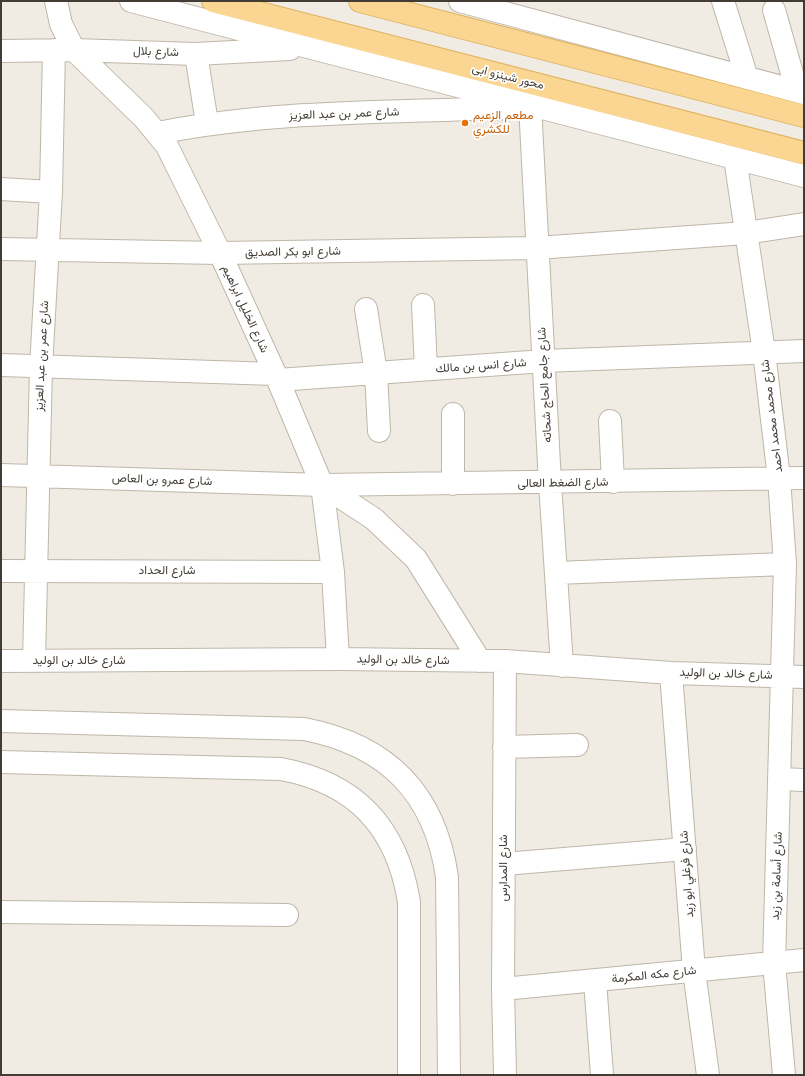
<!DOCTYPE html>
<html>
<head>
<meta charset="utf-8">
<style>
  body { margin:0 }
  #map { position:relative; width:805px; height:1076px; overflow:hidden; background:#f1ece3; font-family:Helvetica,sans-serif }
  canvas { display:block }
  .frame { position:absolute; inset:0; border:2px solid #423c34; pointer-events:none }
</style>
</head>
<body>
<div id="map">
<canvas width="805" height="1076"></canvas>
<div class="frame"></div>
</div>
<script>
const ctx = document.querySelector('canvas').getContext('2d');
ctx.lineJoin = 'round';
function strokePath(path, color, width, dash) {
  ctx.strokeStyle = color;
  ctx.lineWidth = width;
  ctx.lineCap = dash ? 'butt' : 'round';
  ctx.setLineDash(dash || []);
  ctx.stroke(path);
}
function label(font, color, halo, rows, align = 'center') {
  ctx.font = font + ' Helvetica,Vazirmatn,sans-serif';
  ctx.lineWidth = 3.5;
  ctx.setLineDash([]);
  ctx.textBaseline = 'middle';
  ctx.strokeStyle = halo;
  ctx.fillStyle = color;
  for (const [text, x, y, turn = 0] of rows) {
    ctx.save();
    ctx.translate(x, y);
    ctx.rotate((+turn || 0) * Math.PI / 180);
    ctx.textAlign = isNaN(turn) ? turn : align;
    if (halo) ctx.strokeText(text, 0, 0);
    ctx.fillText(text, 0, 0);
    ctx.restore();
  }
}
const minor = new Path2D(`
  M 56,1 L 61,24 L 74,50 L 144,118 L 167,146 L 220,253 L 278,380 L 322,485 L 333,572 L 338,659
  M 131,1 L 804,176
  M 460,1 L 804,93
  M 723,1 L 747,78
  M 774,10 L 797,91
  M 1,51 L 74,50 L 196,54 L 290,49
  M 196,54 L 207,123
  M 530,105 L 550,483 L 562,666
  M 158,133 C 275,110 396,112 515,108
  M 735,158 L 764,352 L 779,478 L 785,564 L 774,963 L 784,1075
  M 1,189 L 51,192
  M 1,249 L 220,253 L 537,248 L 746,233 L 804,224
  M 423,305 L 426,369
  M 366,309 L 376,373 L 379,431
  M 1,365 L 275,374
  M 278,380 L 544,361 L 804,351
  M 453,414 L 453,484
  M 610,421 L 613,482
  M 1,475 L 322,485 L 804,478
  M 322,485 L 374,519 L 416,559 L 480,661
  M 1,571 L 333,572
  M 556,573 L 785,564
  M 1,661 L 338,659 L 505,661 L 671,673 L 804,677
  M 34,661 L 41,367 L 51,192 L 54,50
  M 505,661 L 503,989 L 505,1075
  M 671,673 L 694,971 L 708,1075
  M 1,721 L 304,729 C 387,745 435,793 447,877 L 449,1075
  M 504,747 L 577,745
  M 1,762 L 281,769 C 356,783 397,827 409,902 L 409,1075
  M 780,779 L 804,780
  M 504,864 L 685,849
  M 1,912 L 287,915
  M 595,981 L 602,1075
  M 503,989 L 804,960`);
const major = new Path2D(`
  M 213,1 L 804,153
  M 360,1 L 804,116`);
strokePath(minor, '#bfb6a9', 24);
strokePath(major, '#dfb263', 24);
strokePath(minor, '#fff', 22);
strokePath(major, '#fbd692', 22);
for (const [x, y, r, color] of [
  [465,123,4,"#e8710a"]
]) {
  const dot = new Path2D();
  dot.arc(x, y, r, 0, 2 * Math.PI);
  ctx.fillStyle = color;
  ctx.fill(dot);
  strokePath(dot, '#fff', 1.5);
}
label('12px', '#423c34', '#fff', [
  ["شارع بلال",156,52,2],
  ["محور شينزو ابى",508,77,14],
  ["شارع عمر بن عبد العزيز",344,114,-2],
  ["شارع ابو بكر الصديق",293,252,-1],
  ["شارع الخليل ابراهيم",245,309,65],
  ["شارع عمر بن عبد العزيز",42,356,-87],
  ["شارع انس بن مالك",481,366,-4],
  ["شارع جامع الحاج شحاته",545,385,-93],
  ["شارع محمد محمد احمد",772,416,-97],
  ["شارع عمرو بن العاص",162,480,2],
  ["شارع الضغط العالى",563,483,-1],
  ["شارع الحداد",167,571],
  ["شارع خالد بن الوليد",403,660,1],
  ["شارع خالد بن الوليد",79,661],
  ["شارع خالد بن الوليد",726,674,2],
  ["شارع المدارس",504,868,-90],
  ["شارع فرغلي ابو زيد",687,874,-94],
  ["شارع أسامة بن زيد",777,876,-88],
  ["شارع مكه المكرمة",654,975,-6]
]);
label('12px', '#c56008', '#fff', [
  ["مطعم الزعيم",473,116],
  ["للكشري",473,130]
], 'left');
</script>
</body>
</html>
